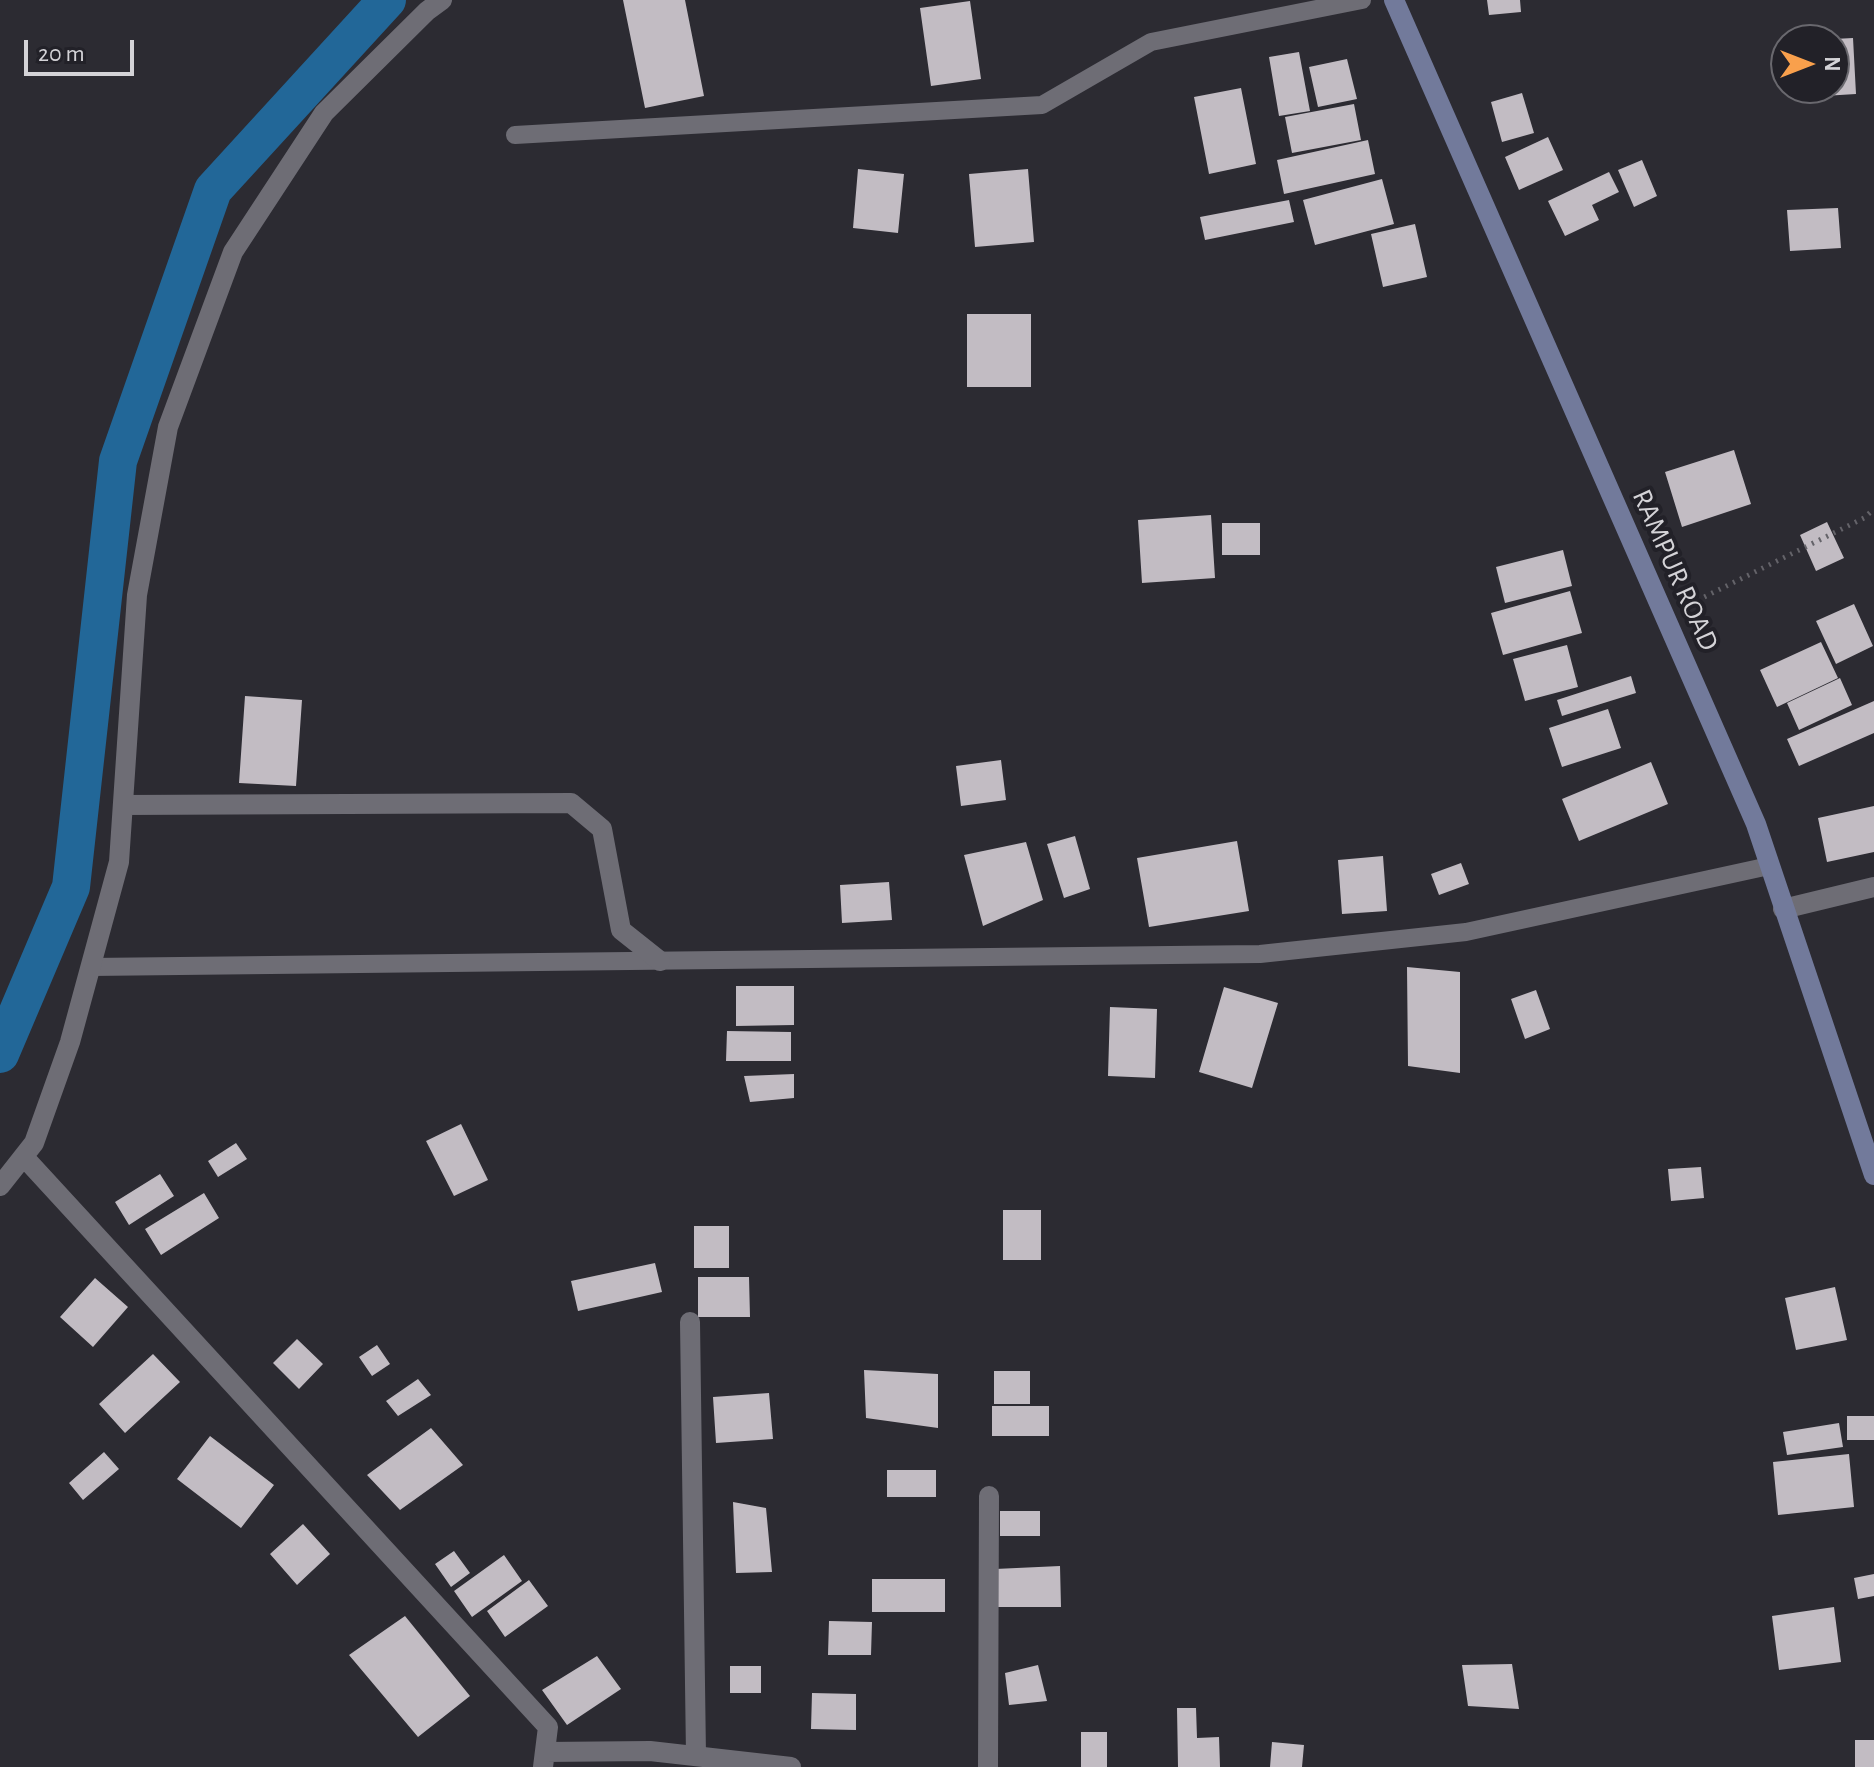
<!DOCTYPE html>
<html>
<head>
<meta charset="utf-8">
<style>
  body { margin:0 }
  #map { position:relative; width:1874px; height:1767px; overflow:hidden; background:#2c2b32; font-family:"Alegreya Sans",sans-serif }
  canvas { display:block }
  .north { position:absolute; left:1770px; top:24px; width:80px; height:80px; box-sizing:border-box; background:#222128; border:2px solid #69686e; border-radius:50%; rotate:90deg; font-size:22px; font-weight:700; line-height:32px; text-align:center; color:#d4d3d7 }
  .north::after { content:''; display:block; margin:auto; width:28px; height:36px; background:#f9a04c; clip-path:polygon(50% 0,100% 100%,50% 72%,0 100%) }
  .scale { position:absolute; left:24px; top:40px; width:110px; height:36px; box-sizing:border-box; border:4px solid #d4d3d7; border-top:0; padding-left:10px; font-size:24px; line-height:28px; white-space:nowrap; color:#d4d3d7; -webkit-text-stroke:6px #222128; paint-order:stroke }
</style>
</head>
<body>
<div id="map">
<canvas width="1874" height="1767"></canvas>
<div class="north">N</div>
<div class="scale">20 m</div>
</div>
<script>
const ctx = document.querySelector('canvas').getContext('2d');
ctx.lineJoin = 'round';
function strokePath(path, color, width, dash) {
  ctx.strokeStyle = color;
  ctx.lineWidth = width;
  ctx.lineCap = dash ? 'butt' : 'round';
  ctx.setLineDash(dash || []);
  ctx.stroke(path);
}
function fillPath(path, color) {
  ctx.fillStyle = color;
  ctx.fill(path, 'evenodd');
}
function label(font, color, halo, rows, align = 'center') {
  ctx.font = font + ' "Alegreya Sans",sans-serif';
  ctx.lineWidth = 8;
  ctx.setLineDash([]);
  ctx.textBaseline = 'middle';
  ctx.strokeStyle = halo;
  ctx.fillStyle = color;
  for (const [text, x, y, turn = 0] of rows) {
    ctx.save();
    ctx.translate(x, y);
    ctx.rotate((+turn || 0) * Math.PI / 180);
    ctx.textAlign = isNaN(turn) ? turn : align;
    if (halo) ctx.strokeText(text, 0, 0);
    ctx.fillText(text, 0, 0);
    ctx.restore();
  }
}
strokePath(new Path2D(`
  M 0,1054 L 71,887 L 118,461 L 213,190 L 387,0`), '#226798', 38);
fillPath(new Path2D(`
  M 623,0 L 685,0 L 704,96 L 645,108 Z
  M 1487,0 L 1520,0 L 1521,12 L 1489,15 Z
  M 970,1 L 981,79 L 931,86 L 920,8 Z
  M 1853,38 L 1856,94 L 1791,98 L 1790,88 L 1834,88 L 1834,39 Z
  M 1299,52 L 1310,111 L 1279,116 L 1269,57 Z
  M 1347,59 L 1357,99 L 1318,107 L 1309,67 Z
  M 1241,88 L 1256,164 L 1209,174 L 1194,97 Z
  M 1522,93 L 1534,133 L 1502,142 L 1491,102 Z
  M 1354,104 L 1361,140 L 1292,153 L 1285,117 Z
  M 1548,137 L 1563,170 L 1519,190 L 1505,157 Z
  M 1368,140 L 1375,174 L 1284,194 L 1277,160 Z
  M 1642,160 L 1657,196 L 1634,207 L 1618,170 Z
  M 858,169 L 904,174 L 898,233 L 853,228 Z
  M 1028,169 L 1034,242 L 975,247 L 969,174 Z
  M 1609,172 L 1619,192 L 1592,205 L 1599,220 L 1565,236 L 1548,201 Z
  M 1382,179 L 1394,224 L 1315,245 L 1303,200 Z
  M 1289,200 L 1294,222 L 1205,240 L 1200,217 Z
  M 1838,208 L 1841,248 L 1790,251 L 1787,210 Z
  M 1415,224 L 1427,277 L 1383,287 L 1371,234 Z
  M 967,314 L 1031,314 L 1031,387 L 967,387 Z
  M 1734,450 L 1751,504 L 1682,527 L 1665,472 Z
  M 1211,515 L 1215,578 L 1142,583 L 1138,520 Z
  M 1827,522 L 1844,558 L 1816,571 L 1800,535 Z
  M 1222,523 L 1260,523 L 1260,555 L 1222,555 Z
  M 1563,550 L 1572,586 L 1505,603 L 1496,567 Z
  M 1570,591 L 1582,633 L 1503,655 L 1491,613 Z
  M 1854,604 L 1873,646 L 1836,664 L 1816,621 Z
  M 1821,642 L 1838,678 L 1777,707 L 1760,670 Z
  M 1567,645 L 1578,687 L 1525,701 L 1513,659 Z
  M 1631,676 L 1636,693 L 1562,716 L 1557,700 Z
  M 1840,678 L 1852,705 L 1799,730 L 1787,703 Z
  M 245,696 L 302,700 L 296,786 L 239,783 Z
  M 1874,701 L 1874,733 L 1799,766 L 1787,739 Z
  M 1608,709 L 1621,748 L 1562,767 L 1549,728 Z
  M 1001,760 L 1006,800 L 961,806 L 956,766 Z
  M 1651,762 L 1668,804 L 1579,841 L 1562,799 Z
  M 1874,806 L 1874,852 L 1827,862 L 1818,818 Z
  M 1075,836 L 1090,889 L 1064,898 L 1047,844 Z
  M 1237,841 L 1249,911 L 1149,927 L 1137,858 Z
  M 1026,842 L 1043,900 L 983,926 L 964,855 Z
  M 1383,856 L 1387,911 L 1342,914 L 1338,860 Z
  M 1461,863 L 1469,884 L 1439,895 L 1431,874 Z
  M 889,882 L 892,920 L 842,923 L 840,885 Z
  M 1407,967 L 1460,972 L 1460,1073 L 1408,1066 Z
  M 736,986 L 794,986 L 794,1025 L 736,1026 Z
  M 1224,987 L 1278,1003 L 1252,1088 L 1199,1072 Z
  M 1536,990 L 1550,1029 L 1525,1039 L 1511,999 Z
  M 1110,1007 L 1157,1009 L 1155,1078 L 1108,1076 Z
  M 727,1031 L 791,1032 L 791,1061 L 726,1061 Z
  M 794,1074 L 794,1098 L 750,1102 L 744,1076 Z
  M 461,1124 L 488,1180 L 454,1196 L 426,1141 Z
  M 236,1143 L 247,1159 L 218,1177 L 208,1161 Z
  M 1701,1167 L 1704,1198 L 1671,1201 L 1668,1169 Z
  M 160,1174 L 174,1196 L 129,1225 L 115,1202 Z
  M 204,1193 L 219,1218 L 161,1255 L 145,1229 Z
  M 1003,1210 L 1041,1210 L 1041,1260 L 1003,1260 Z
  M 694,1226 L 729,1226 L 729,1268 L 694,1268 Z
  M 655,1263 L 662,1292 L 578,1311 L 571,1281 Z
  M 698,1277 L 749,1277 L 750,1317 L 698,1317 Z
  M 95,1278 L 128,1307 L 93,1347 L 60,1317 Z
  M 1835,1287 L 1847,1340 L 1796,1350 L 1785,1298 Z
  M 297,1339 L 323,1364 L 299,1389 L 273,1363 Z
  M 377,1345 L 390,1364 L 372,1376 L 359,1357 Z
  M 153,1354 L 180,1382 L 125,1433 L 99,1404 Z
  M 864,1370 L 938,1374 L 938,1428 L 866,1418 Z
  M 994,1371 L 1030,1371 L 1030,1404 L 994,1404 Z
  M 418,1379 L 431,1395 L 398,1416 L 386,1401 Z
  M 769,1393 L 773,1439 L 716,1443 L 713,1397 Z
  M 992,1406 L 1049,1406 L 1049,1436 L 992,1436 Z
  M 1847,1416 L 1874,1416 L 1874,1440 L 1847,1440 Z
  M 1839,1423 L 1843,1447 L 1787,1455 L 1783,1432 Z
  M 431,1428 L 463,1465 L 400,1510 L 367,1475 Z
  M 210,1436 L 274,1485 L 241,1528 L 177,1479 Z
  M 104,1452 L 119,1469 L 83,1500 L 69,1483 Z
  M 1849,1454 L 1854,1507 L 1778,1515 L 1773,1462 Z
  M 887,1470 L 936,1470 L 936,1497 L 887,1497 Z
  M 733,1502 L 766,1508 L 772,1572 L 736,1573 Z
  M 1000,1511 L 1040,1511 L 1040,1536 L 1000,1536 Z
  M 303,1524 L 330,1554 L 297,1585 L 270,1554 Z
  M 454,1551 L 470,1573 L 451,1587 L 435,1564 Z
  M 504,1555 L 522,1581 L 472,1617 L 454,1591 Z
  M 1060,1566 L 1061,1607 L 996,1607 L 995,1569 Z
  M 1874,1574 L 1874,1596 L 1858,1599 L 1854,1578 Z
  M 872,1579 L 945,1579 L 945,1612 L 872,1612 Z
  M 529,1580 L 548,1606 L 505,1637 L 487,1611 Z
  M 1834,1607 L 1841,1662 L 1779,1670 L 1772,1616 Z
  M 405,1616 L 470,1696 L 418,1737 L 349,1655 Z
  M 829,1621 L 872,1622 L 871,1655 L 828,1655 Z
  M 597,1656 L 621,1689 L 567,1725 L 542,1690 Z
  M 1512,1664 L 1519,1709 L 1468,1706 L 1462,1665 Z
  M 1038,1665 L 1047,1701 L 1009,1705 L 1005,1673 Z
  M 730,1666 L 761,1666 L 761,1693 L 730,1693 Z
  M 812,1693 L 856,1694 L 856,1730 L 811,1729 Z
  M 1177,1708 L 1196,1708 L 1197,1738 L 1219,1737 L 1220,1767 L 1178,1767 Z
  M 1081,1732 L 1107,1732 L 1107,1767 L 1081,1767 Z
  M 1855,1740 L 1874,1740 L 1874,1767 L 1855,1767 Z
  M 1272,1742 L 1304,1745 L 1302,1767 L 1270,1767 Z`), '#c2bcc3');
strokePath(new Path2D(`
  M 1690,604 L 1864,518 L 1874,509`), '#646369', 5, [2, 6]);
strokePath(new Path2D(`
  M 515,135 L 1042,105 L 1151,42 L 1362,0
  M 90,967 L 1260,954 L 1466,932 L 1769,866`), '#6e6d75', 18);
strokePath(new Path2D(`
  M 123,805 L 571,803 L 602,829 L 621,930 L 660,961
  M 1783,909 L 1874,887
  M 24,1157 L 548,1727 L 543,1767
  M 0,1186 L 34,1143 L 70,1042 L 119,862 L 137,595 L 168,427 L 233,252 L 324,113 L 427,11 L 442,0
  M 690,1322 L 696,1756
  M 545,1752 L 650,1751 L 791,1767
  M 988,1767 L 989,1496`), '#6e6d75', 20);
strokePath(new Path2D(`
  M 1394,0 L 1756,824 L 1874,1175`), '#727a9b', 20);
label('28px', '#d4d3d7', '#222128', [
  ["RAMPUR ROAD",1675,570,66]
]);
</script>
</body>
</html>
